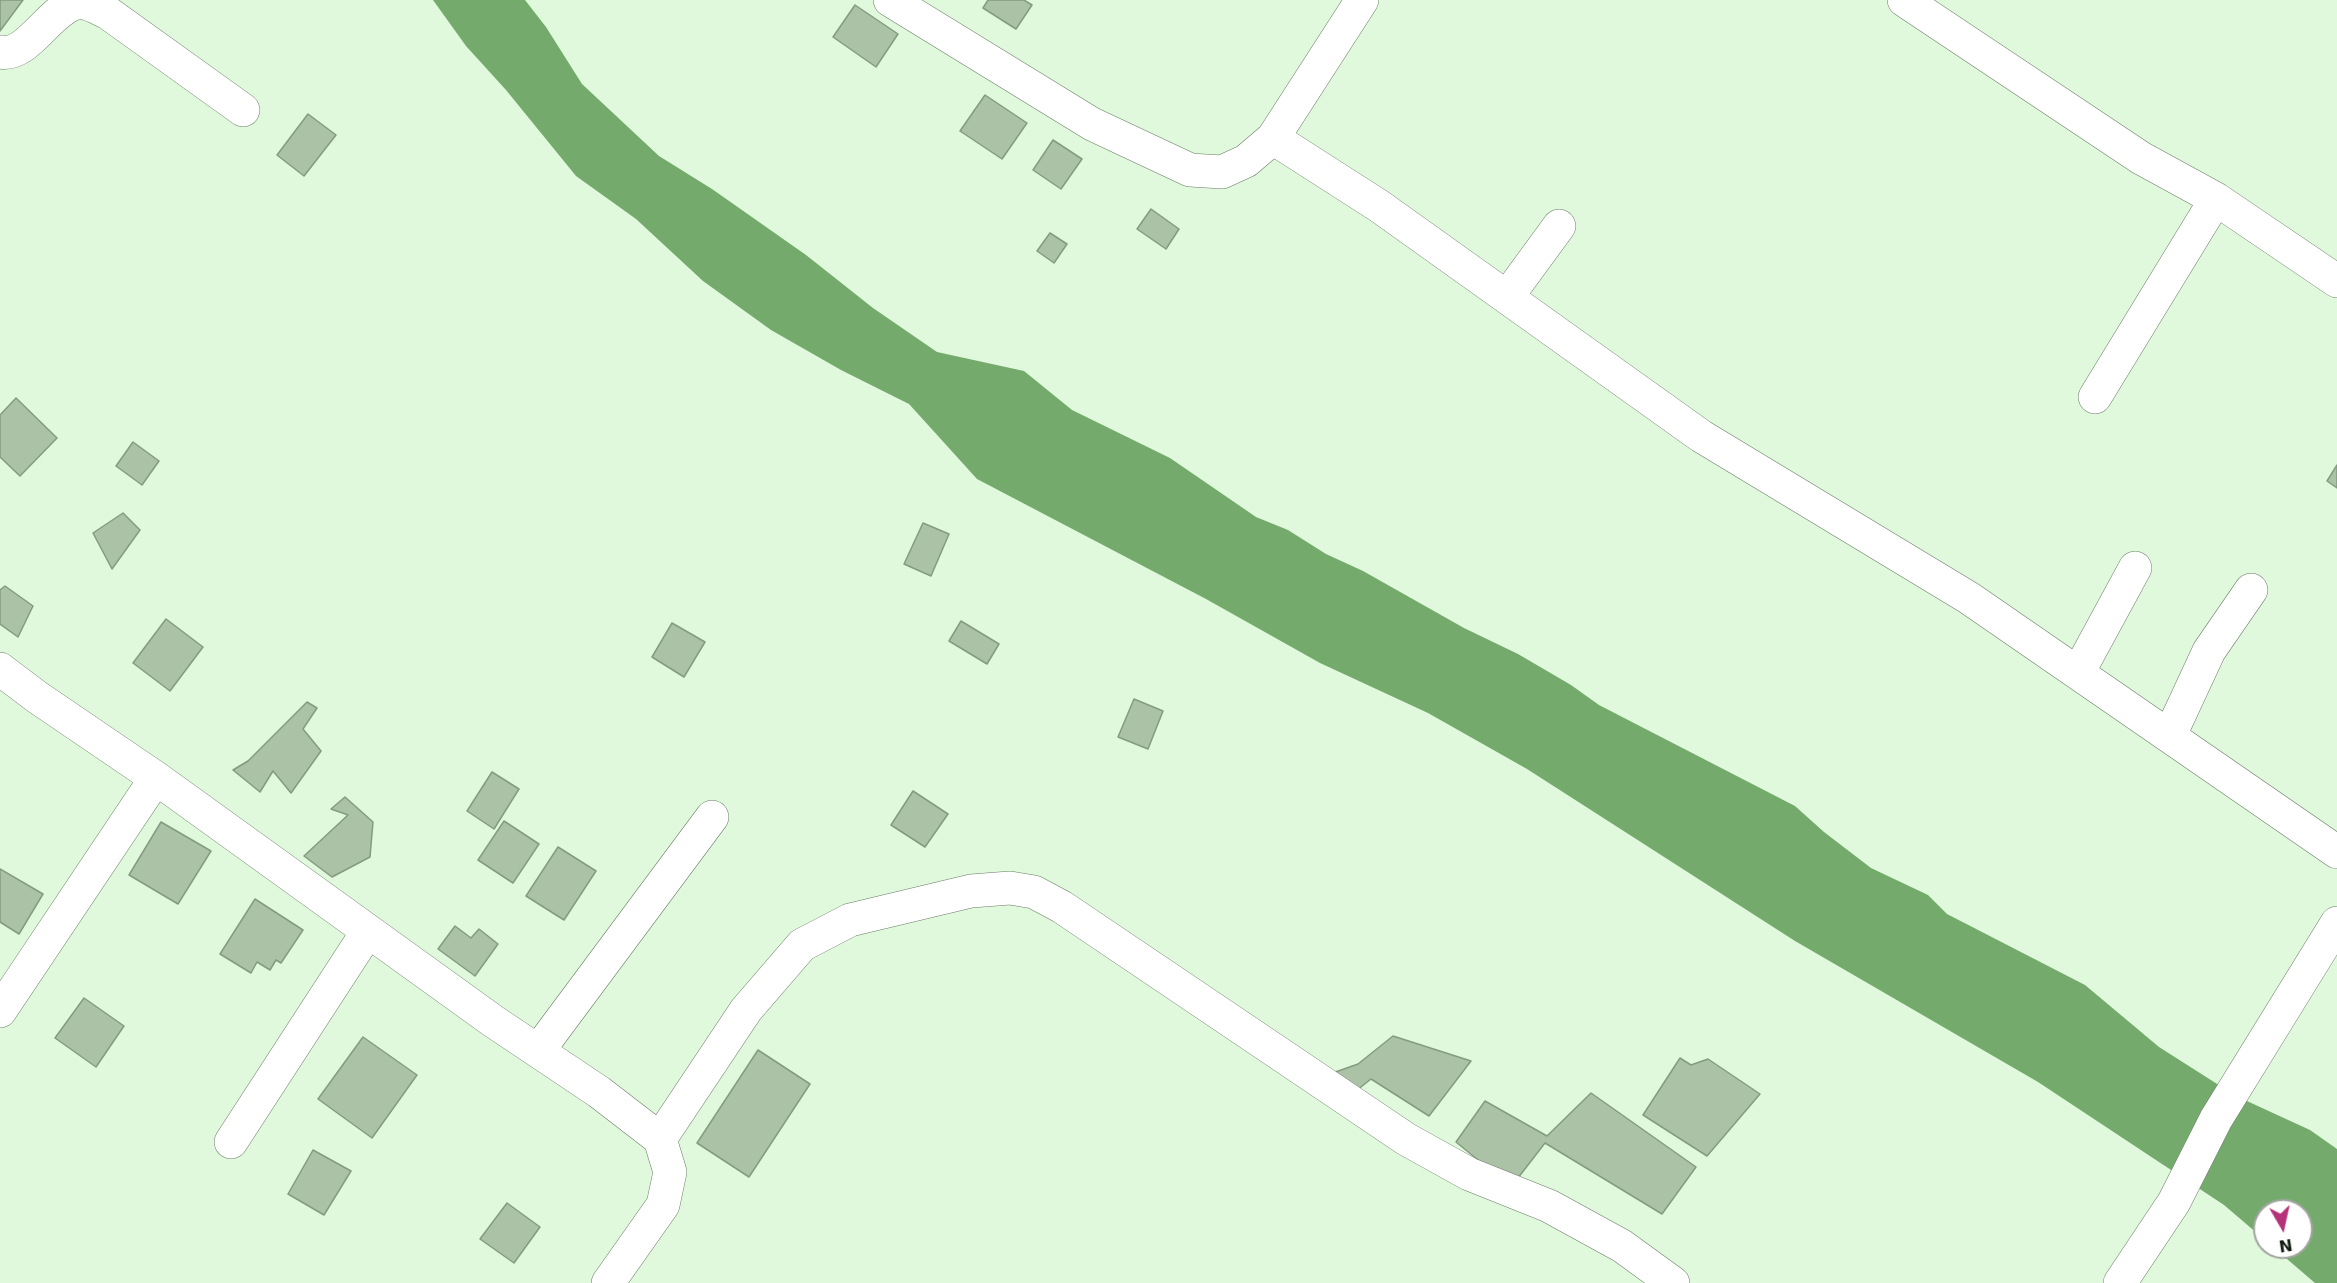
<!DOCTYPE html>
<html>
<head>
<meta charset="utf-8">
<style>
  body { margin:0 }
  #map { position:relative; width:2337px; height:1283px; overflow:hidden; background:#e0f8dc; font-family:"DejaVu Sans",sans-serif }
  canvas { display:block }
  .north { position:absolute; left:2253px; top:1199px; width:60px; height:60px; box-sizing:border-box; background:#fff; border:2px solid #a1a4a0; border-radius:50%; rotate:171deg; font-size:16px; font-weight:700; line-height:24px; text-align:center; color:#131c12 }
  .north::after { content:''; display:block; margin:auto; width:21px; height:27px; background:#b6337a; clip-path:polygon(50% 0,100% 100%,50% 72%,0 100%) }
</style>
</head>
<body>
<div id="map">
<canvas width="2337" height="1283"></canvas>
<div class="north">N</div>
</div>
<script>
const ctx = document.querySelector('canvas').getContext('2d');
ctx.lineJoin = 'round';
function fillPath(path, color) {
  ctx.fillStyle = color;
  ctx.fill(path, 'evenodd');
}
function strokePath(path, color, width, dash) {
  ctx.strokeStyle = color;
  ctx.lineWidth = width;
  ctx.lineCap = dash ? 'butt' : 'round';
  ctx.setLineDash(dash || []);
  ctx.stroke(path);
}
fillPath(new Path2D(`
  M 433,0 L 525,0 L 546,27 L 582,84 L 659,156 L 712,189 L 806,255 L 873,308 L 937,352 L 1024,371 L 1072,410 L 1170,458 L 1256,517 L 1288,530 L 1326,554 L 1363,571 L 1464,628 L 1518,654 L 1571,685 L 1599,705 L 1795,806 L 1824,832 L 1871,868 L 1928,895 L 1947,914 L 2085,985 L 2159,1047 L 2236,1096 L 2310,1130 L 2337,1149 L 2337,1283 L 2315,1283 L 2273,1247 L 2301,1247 L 2301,1211 L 2265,1211 L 2265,1240 L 2224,1205 L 2038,1082 L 1795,941 L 1527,769 L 1428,713 L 1320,663 L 1206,599 L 977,479 L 909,404 L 841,370 L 771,330 L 703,281 L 636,219 L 576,176 L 506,90 L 466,46 Z`), '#74ab6c');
const building = new Path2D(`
  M 0,0 L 23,0 L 0,31 Z
  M 988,0 L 1024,0 L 1032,5 L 1016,29 L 983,8 Z
  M 855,5 L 898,34 L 876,67 L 833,37 Z
  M 985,95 L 1027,123 L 1002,159 L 960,131 Z
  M 308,114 L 336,135 L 304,176 L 277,155 Z
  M 1053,140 L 1082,159 L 1061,189 L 1033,170 Z
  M 1151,209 L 1179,229 L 1166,249 L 1137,229 Z
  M 1050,233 L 1067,244 L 1054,263 L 1037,251 Z
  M 16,398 L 57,438 L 20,476 L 0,457 L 0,415 Z
  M 133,442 L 159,461 L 142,485 L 116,466 Z
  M 2337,465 L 2337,488 L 2327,481 Z
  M 123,513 L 140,530 L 112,569 L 93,533 Z
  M 923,523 L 949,534 L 931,576 L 904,564 Z
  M 5,586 L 33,606 L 18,637 L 0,624 L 0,590 Z
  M 166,619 L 203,647 L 170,691 L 133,663 Z
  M 961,621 L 999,644 L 987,664 L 949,641 Z
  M 672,623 L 705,642 L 684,677 L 652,657 Z
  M 1134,699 L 1163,711 L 1148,749 L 1118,737 Z
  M 307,702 L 317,708 L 303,729 L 321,751 L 291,793 L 273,771 L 260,792 L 233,770 L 248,761 Z
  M 492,772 L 519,789 L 494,829 L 467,811 Z
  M 913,791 L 948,814 L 925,847 L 891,825 Z
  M 345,797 L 373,822 L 370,857 L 332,877 L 304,856 L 348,815 L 331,809 Z
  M 504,821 L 539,844 L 513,883 L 478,860 Z
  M 161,822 L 211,851 L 178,904 L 129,875 Z
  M 558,847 L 596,871 L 564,920 L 526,896 Z
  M 0,869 L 43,894 L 19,934 L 0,922 Z
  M 255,899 L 303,930 L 281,963 L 276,960 L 270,970 L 257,962 L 251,973 L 220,954 Z
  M 455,926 L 471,938 L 479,929 L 498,944 L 475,976 L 438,949 Z
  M 84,998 L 124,1026 L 96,1067 L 55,1038 Z
  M 1393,1036 L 1471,1061 L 1429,1116 L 1371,1079 L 1351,1095 L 1327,1075 L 1358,1064 Z
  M 363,1037 L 417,1075 L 372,1138 L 318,1099 Z
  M 758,1050 L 810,1084 L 749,1177 L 697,1143 Z
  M 1680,1058 L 1691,1065 L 1708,1059 L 1760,1094 L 1707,1156 L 1643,1115 Z
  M 1591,1093 L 1696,1167 L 1662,1214 L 1545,1143 L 1511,1187 L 1456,1142 L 1485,1101 L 1547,1136 Z
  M 313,1150 L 351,1171 L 324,1215 L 288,1194 Z
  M 507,1203 L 540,1227 L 514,1263 L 480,1239 Z`);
fillPath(building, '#abc2a7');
strokePath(building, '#859b81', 1.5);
const minor = new Path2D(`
  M 890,0 L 1092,124 L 1190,170 L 1222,172 L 1246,161 L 1273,138 L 1379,206 L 1701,436 L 1969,598 L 2337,852
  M 1904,0 L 2141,158 L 2216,199 L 2337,281
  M 0,52 C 28,58 50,8 77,3 C 87,1 99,9 108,13 L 243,110
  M 1273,138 L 1362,0
  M 1507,297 L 1559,226
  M 2095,397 L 2216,199
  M 0,669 L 37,697 L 156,778 L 493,1021 L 599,1092 L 660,1139 L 670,1172 L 663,1205 L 608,1283
  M 2078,673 L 2135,568
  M 2170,735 L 2209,651 L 2251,590
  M 0,1011 L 156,778
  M 538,1051 L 712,817
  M 660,1139 L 746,1010 L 802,945 L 850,920 L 971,891 L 1010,888 L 1034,892 L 1062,907 L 1406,1139 L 1469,1174 L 1549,1206 L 1622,1246 L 1673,1283
  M 231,1142 L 368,931
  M 2120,1283 L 2174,1202 L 2216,1119 L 2337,923`);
strokePath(minor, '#697e66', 34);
strokePath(minor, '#fff', 33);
</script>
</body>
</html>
